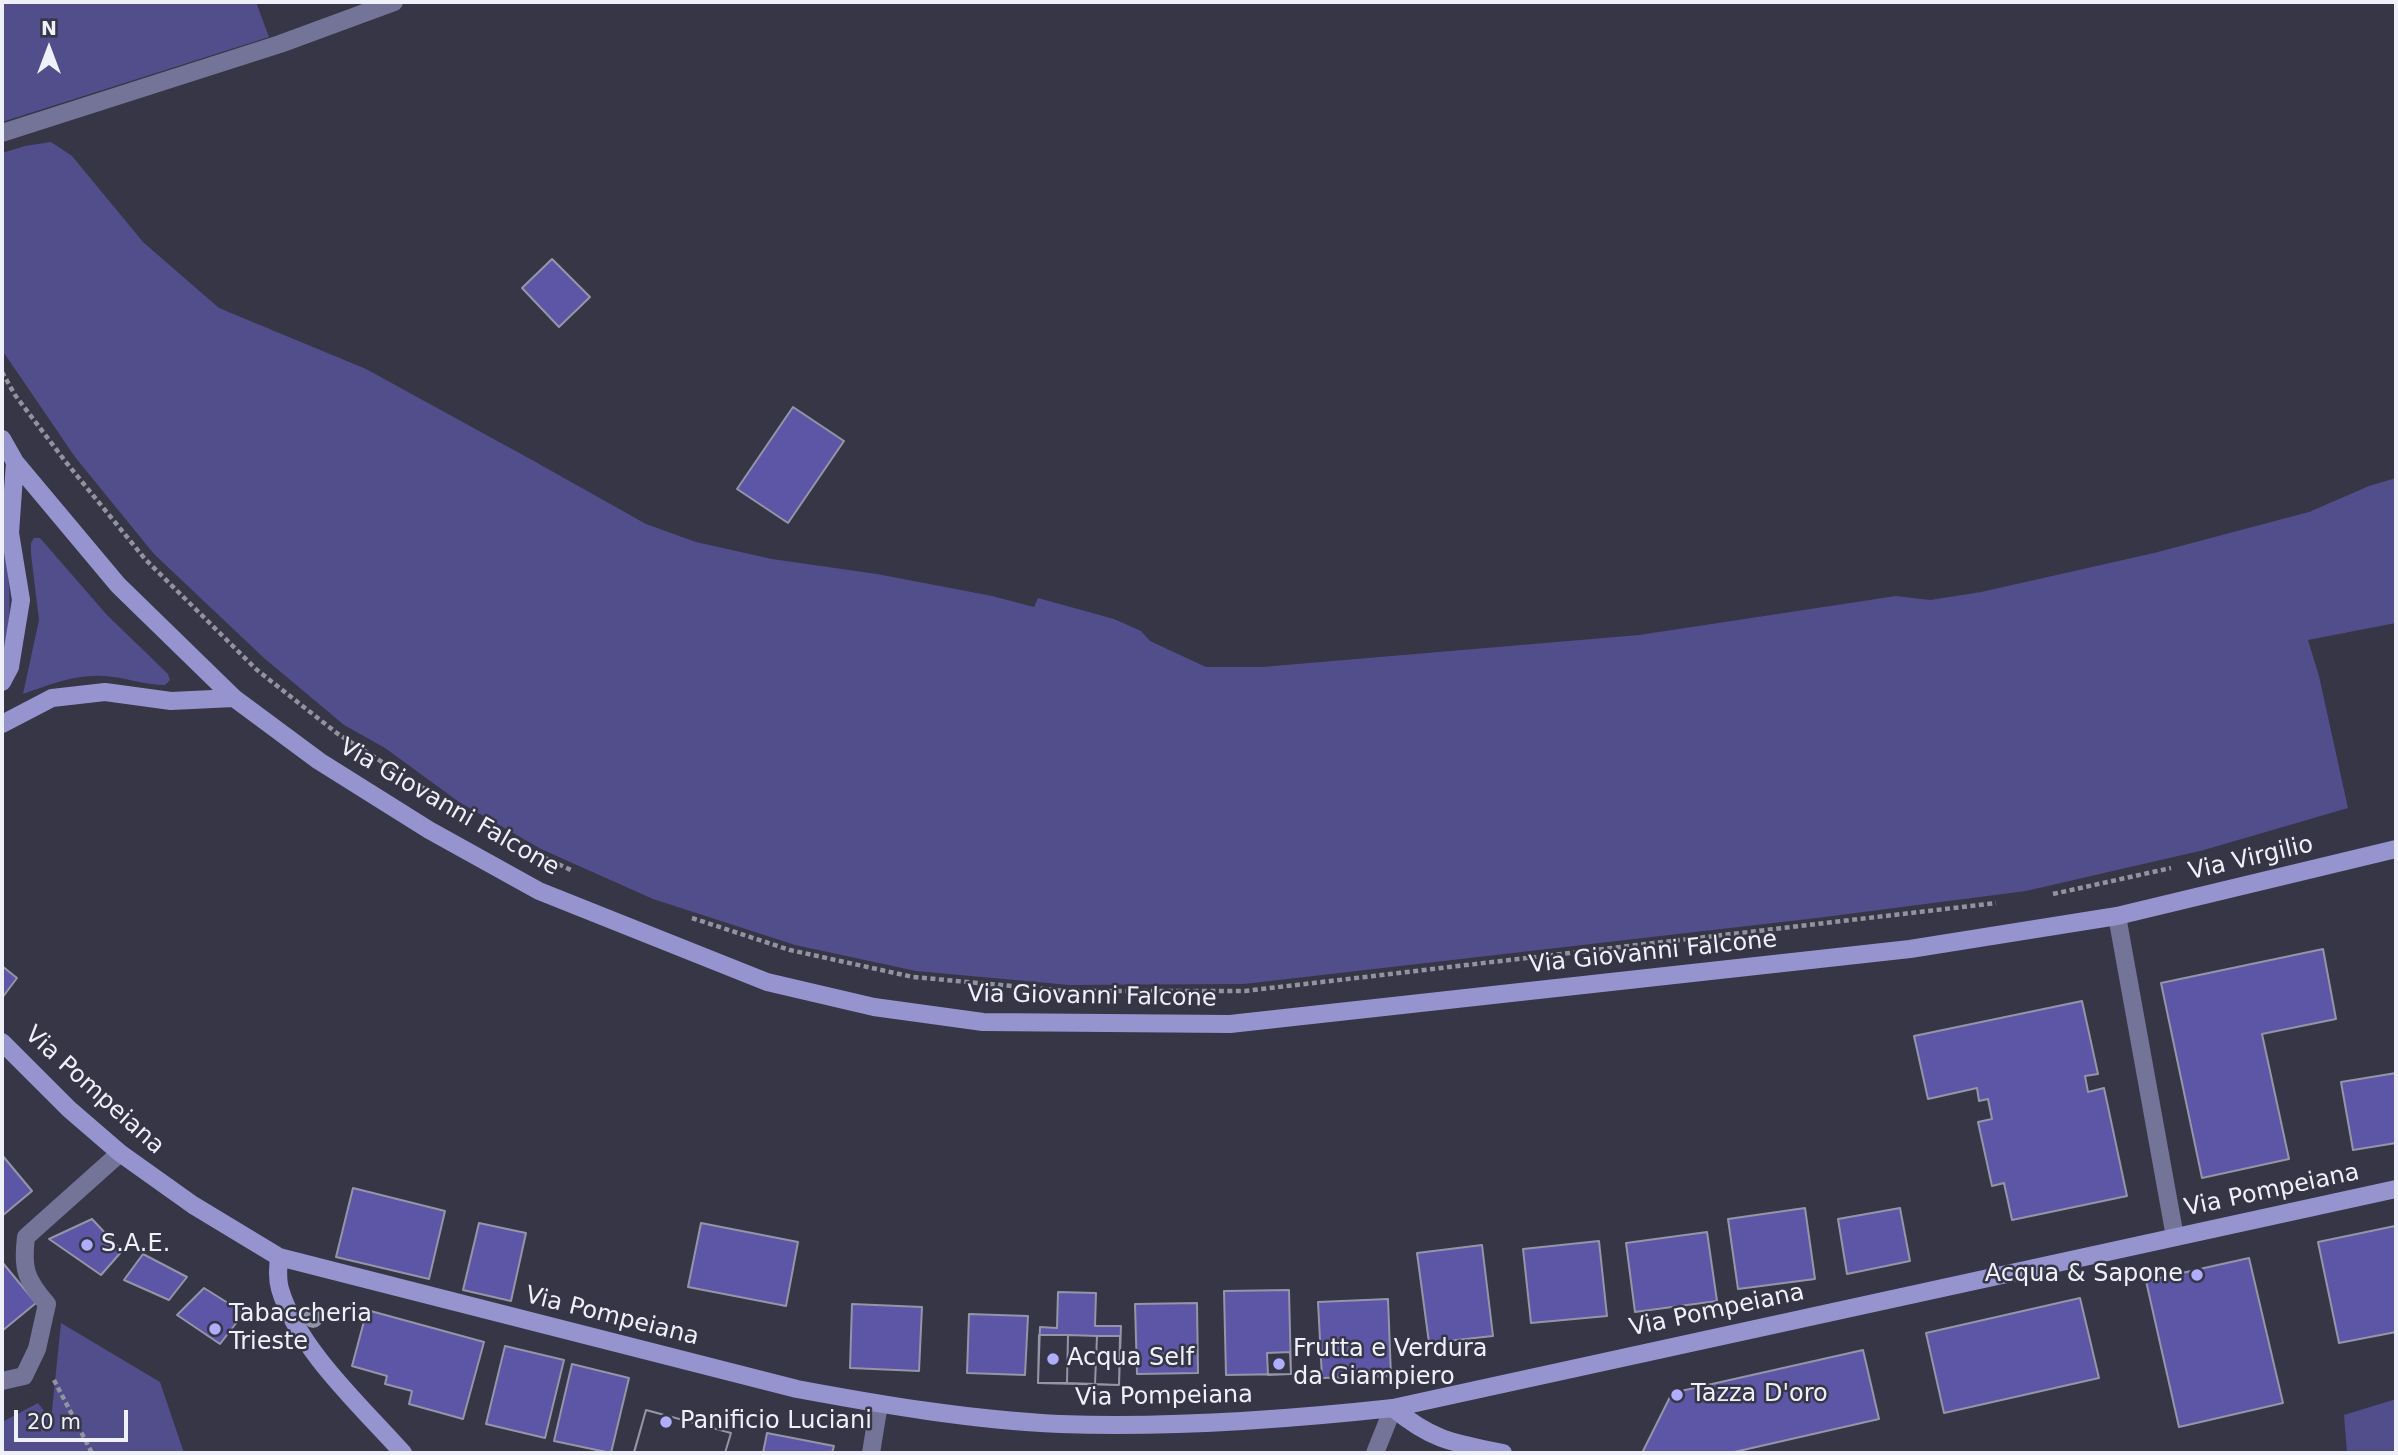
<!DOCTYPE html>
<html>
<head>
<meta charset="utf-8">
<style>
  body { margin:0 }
  #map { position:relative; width:2398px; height:1455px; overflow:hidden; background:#363646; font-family:"DejaVu Sans",sans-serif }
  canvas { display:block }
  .frame { position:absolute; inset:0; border:4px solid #f0f0fa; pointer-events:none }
  .north { position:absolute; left:14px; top:14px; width:70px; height:70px; -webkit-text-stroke:5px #363646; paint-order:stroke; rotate:0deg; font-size:19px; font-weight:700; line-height:28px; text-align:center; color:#f0f0fa }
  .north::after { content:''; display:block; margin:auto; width:24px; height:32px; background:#f0f0fa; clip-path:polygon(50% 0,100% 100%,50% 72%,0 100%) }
  .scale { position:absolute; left:14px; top:1410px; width:114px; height:32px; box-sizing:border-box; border:4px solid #f0f0fa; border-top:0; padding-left:9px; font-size:21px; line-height:24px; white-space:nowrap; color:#f0f0fa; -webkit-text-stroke:5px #363646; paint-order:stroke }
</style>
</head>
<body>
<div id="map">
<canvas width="2398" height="1455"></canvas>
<div class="frame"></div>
<div class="north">N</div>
<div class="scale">20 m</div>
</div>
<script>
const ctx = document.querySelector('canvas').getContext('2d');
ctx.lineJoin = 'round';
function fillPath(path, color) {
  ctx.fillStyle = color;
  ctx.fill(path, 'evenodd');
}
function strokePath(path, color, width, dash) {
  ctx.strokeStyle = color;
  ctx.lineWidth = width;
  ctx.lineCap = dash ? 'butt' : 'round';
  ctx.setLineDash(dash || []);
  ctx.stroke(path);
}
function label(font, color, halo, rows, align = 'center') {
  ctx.font = font + ' "DejaVu Sans",sans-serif';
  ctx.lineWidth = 5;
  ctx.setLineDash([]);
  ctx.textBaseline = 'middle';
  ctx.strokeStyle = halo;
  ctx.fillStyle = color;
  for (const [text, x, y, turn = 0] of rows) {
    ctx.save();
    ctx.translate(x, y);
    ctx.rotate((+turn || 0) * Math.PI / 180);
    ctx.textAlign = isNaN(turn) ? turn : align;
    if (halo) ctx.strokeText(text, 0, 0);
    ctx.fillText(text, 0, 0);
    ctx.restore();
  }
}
fillPath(new Path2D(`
  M 2,2 L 256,2 L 269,37 L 2,122 Z
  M 51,142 L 72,156 L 143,242 L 219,308 L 366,369 L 532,460 L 646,524 L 696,542 L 772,559 L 877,574 L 992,596 L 1034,607 L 1038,598 L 1114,619 L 1141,631 L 1150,641 L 1206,667 L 1262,667 L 1639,635 L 1896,596 L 1930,600 L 1981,592 L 2154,553 L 2309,512 L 2369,486 L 2396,478 L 2396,623 L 2308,640 L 2319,676 L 2348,808 L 2204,850 L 2026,891 L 1817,918 L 1244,984 L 1069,985 L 916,971 L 795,945 L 653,899 L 541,849 L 459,802 L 385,748 L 344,725 L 264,658 L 154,554 L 75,457 L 2,350 L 2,153 L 25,146 Z
  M 2,532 C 10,574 14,621 2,661 Z
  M 34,538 L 40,538 L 107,615 L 168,674 L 170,680 L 165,685 C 144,685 124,677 104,676 C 75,674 49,685 23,694 L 39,620 L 31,554 L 31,543 Z
  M 61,1323 L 160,1382 L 184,1453 L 2,1453 L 2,1422 L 38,1403 L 51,1420 Z
  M 2396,1399 L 2396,1453 L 2347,1453 L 2344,1415 Z`), '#524d8b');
const building = new Path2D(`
  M 552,259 L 590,297 L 559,327 L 522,288 Z
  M 793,407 L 844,441 L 788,523 L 737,489 Z
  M 2323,949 L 2336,1019 L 2262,1034 L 2289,1159 L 2202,1178 L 2161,983 Z
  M 2,966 L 17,978 L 2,998 Z
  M 2082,1001 L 2098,1074 L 2085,1076 L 2088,1092 L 2104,1088 L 2127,1196 L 2012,1220 L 2004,1183 L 1992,1186 L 1978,1122 L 1992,1119 L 1988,1099 L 1979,1101 L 1977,1088 L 1928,1099 L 1914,1036 Z
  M 2396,1073 L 2396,1143 L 2353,1150 L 2341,1082 Z
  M 2,1155 L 32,1191 L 2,1216 Z
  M 353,1188 L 445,1211 L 429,1279 L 336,1257 Z
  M 1805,1208 L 1815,1279 L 1738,1289 L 1728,1219 Z
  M 1900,1208 L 1910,1261 L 1847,1274 L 1838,1219 Z
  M 92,1219 L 122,1251 L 101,1275 L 49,1239 Z
  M 479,1223 L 526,1233 L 511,1301 L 463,1290 Z
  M 701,1223 L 798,1242 L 786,1306 L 688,1287 Z
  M 2395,1226 L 2396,1332 L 2339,1343 L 2318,1242 Z
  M 1707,1232 L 1717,1301 L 1635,1312 L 1626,1243 Z
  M 1599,1241 L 1607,1316 L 1531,1323 L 1523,1249 Z
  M 1482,1245 L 1493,1336 L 1429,1343 L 1417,1253 Z
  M 143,1254 L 187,1277 L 169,1300 L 124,1280 Z
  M 2249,1258 L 2283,1403 L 2179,1427 L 2146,1281 Z
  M 2,1262 L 36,1303 L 2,1331 Z
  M 204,1288 L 244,1313 L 220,1344 L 177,1315 Z
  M 1289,1290 L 1291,1374 L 1226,1375 L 1224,1291 Z
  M 1058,1292 L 1096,1293 L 1095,1326 L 1121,1326 L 1119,1385 L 1038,1383 L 1040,1327 L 1057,1328 Z
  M 2080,1298 L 2099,1378 L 1944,1413 L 1926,1333 Z
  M 1388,1299 L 1391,1376 L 1322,1378 L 1318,1302 Z
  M 1197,1303 L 1198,1373 L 1137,1374 L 1135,1304 Z
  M 852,1304 L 922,1307 L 919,1371 L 850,1368 Z
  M 367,1310 L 484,1342 L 463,1419 L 409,1404 L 412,1391 L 385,1384 L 387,1376 L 352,1366 Z
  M 969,1314 L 1028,1316 L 1025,1375 L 967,1373 Z
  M 1039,1335 L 1068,1335 L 1067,1383 L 1038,1383 Z
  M 1068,1335 L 1097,1336 L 1095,1384 L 1067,1383 Z
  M 1097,1336 L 1120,1336 L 1119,1385 L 1095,1384 Z
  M 505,1346 L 564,1360 L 545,1438 L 486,1424 Z
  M 1863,1350 L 1879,1419 L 1730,1453 L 1642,1453 L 1672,1393 Z
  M 1290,1352 L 1291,1374 L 1268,1375 L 1267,1353 Z
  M 572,1364 L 629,1378 L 611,1453 L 554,1441 Z
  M 646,1410 L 731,1433 L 725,1453 L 634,1452 Z
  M 646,1410 L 731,1433 L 725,1453 L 634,1453 Z
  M 767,1433 L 834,1446 L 832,1453 L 763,1453 Z`);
fillPath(building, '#5d56a7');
strokePath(building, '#9595a8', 2);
strokePath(new Path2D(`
  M 2,372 L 15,395 L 65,461 L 145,559 L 257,670 L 338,734 L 453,807
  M 543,857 L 573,871
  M 2053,894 L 2171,868
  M 692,918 L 790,950 L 913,977 L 1066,991 L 1245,991 L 1996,903
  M 54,1380 L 92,1453`), '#9393a0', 4.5, [5, 3.5]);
strokePath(new Path2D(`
  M 2,1381 L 24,1376 L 37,1349 L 47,1304 C 26,1280 22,1269 26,1237 L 120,1153`), '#747398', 18);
strokePath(new Path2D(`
  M 2,133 L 280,44 L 394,2
  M 2117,916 L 2175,1237
  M 871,1453 L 879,1404
  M 1375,1453 L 1393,1408`), '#747398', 18);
strokePath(new Path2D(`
  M 2,439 L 15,462 L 118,585 L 234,698 L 319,761 L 429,830 L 539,891 L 767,982 L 874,1007 L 983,1022 L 1230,1024 L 1910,949 L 2117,916 L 2396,849
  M 2,682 L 10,667 L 21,600 L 10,533 L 15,462
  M 2,724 L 52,698 L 105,692 L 171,701 L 234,698
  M 2,1042 L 69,1109 L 120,1153 L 193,1205 L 279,1257 L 797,1389 C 883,1405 972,1420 1060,1424 C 1171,1428 1283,1420 1393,1408 L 2396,1189
  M 279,1257 C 278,1268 277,1279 280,1289 C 297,1348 363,1408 403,1453
  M 1393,1408 C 1433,1441 1454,1443 1503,1453`), '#9594ce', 18);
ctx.fillStyle = '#9494a8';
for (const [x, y] of [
  [313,1318]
]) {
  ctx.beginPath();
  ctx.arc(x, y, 10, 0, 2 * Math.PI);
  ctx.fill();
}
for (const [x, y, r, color] of [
  [87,1245,7,"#b0aefa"],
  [2197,1275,7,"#b0aefa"],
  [215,1329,7,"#b0aefa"],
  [1053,1359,7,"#b0aefa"],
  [1279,1364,7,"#b0aefa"],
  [1677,1395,7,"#b0aefa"],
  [666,1422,7,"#b0aefa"]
]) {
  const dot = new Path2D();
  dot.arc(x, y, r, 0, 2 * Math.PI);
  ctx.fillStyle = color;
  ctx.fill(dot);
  strokePath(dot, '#363646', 2.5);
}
label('24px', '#f0f0fa', '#363646', [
  ["Via Giovanni Falcone",449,808,30],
  ["Via Virgilio",2251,859,-13],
  ["Via Giovanni Falcone",1653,953,-6],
  ["Via Giovanni Falcone",1092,997,1],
  ["Via Pompeiana",94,1091,42],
  ["Via Pompeiana",2272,1191,-12],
  ["Via Pompeiana",1717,1311,-12],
  ["Via Pompeiana",612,1317,14],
  ["Via Pompeiana",1164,1397,-1]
]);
label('24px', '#f0f0fa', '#363646', [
  ["S.A.E.",101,1245],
  ["Acqua & Sapone",2183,1275,"right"],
  ["Tabaccheria",229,1315],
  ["Trieste",229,1343],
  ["Frutta e Verdura",1293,1350],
  ["da Giampiero",1293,1378],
  ["Acqua Self",1067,1359],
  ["Tazza D'oro",1691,1395],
  ["Panificio Luciani",680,1422]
], 'left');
</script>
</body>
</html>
